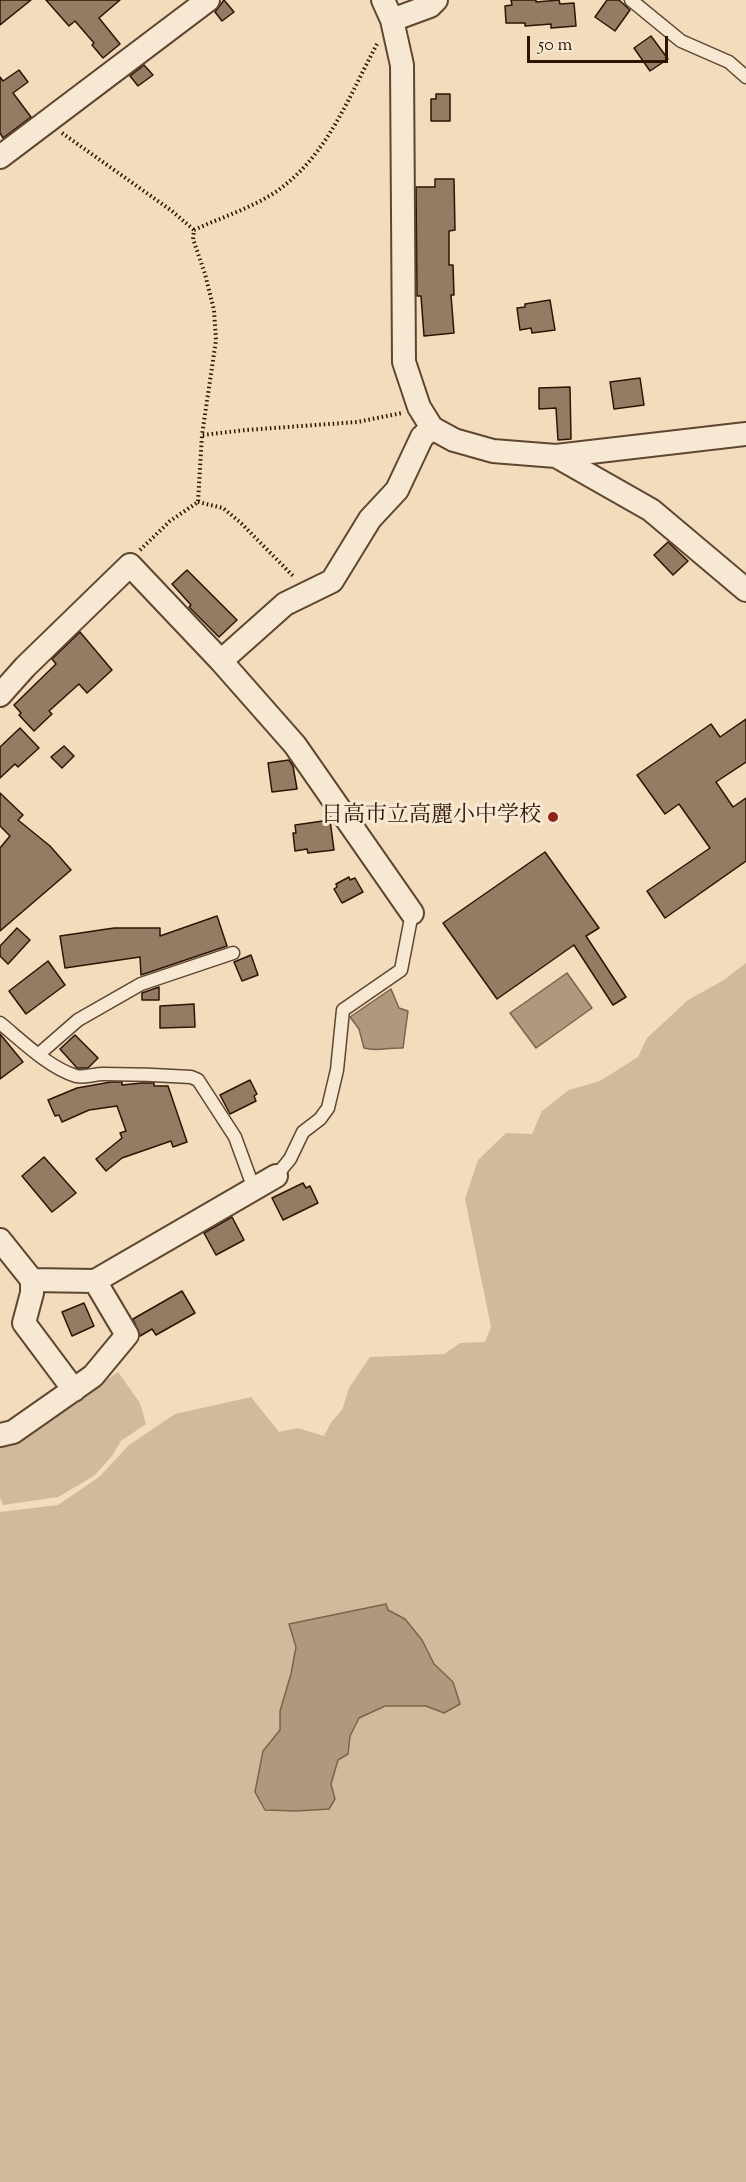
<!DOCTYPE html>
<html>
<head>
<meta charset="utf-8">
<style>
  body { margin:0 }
  #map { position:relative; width:746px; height:2182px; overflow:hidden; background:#f2dcbb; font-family:"Sorts Mill Goudy",serif }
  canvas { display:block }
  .scale { position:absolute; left:527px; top:36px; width:141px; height:27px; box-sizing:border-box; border:3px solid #2d1404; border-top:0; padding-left:8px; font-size:18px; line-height:21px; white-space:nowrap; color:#2d1404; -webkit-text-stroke:4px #f7e8d3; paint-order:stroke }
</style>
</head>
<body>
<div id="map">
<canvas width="746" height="2182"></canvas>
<div class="scale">50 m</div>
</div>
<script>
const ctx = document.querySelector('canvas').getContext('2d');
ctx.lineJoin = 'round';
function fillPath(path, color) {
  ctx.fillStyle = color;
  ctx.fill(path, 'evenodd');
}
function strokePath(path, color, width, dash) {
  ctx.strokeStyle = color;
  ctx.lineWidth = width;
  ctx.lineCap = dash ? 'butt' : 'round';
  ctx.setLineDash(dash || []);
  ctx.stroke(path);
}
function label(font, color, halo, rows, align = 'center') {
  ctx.font = font + ' "Sorts Mill Goudy","Noto Serif JP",serif';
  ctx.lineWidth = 6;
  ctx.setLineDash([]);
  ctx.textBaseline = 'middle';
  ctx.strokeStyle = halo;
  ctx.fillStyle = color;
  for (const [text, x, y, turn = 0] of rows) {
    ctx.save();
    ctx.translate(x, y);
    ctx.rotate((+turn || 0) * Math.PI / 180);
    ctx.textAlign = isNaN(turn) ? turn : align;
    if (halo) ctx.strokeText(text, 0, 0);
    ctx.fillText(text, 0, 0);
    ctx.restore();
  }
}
fillPath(new Path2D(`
  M 746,963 L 746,2182 L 0,2182 L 0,1512 L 58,1505 L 99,1477 L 129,1445 L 175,1414 L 251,1397 L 279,1432 L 298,1428 L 324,1436 L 332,1421 L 342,1410 L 349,1388 L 370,1357 L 444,1354 L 460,1343 L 485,1342 L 491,1327 L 465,1199 L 478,1160 L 506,1133 L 532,1134 L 542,1111 L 569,1090 L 600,1081 L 638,1057 L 647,1038 L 688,1000 L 724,980 Z
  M 118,1372 L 140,1403 L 146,1424 L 121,1441 L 112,1456 L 94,1476 L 58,1497 L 3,1505 L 0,1498 L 0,1443 L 33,1430 Z`), '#d1ba9c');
const water = new Path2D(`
  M 567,973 L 592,1008 L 536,1048 L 510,1013 Z
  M 391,989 L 399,1008 L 408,1011 L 403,1048 C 389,1047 377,1052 364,1048 L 359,1029 L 350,1017 Z
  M 386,1604 L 388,1610 L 405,1619 L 422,1640 L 434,1664 L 453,1682 L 460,1704 L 444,1713 L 426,1706 L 385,1706 L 359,1718 L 350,1736 L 348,1754 L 338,1760 L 331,1784 L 335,1799 L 329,1809 L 296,1811 L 265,1810 L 255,1792 L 263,1751 L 280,1730 L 280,1711 L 291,1674 L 296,1647 L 289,1624 Z`);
fillPath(water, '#af987d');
strokePath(water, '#7b634d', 1.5);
const building = new Path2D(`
  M 0,0 L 31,0 L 0,25 Z
  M 46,0 L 120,0 L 99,18 L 120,44 L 103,58 L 92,45 L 94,43 L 75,21 L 69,26 Z
  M 224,0 L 234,12 L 222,21 L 215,12 Z
  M 511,0 L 536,0 L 536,2 L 559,0 L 560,4 L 574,3 L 576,26 L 551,28 L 551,24 L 525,26 L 525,23 L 506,23 L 505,6 L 512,5 Z
  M 607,0 L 619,0 L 630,10 L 615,31 L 595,17 Z
  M 651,36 L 668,59 L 650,71 L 634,48 Z
  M 144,65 L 153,75 L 138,86 L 130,76 Z
  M 19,70 L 28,82 L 13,93 L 31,117 L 3,138 L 0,133 L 0,77 L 3,81 Z
  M 436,94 L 450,94 L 450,121 L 431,121 L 431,99 L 436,99 Z
  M 435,179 L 454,179 L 455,230 L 449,231 L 449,265 L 453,265 L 454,295 L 451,295 L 454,333 L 424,336 L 421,296 L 417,296 L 416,187 L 435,187 Z
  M 550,300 L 555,330 L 532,333 L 531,328 L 520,330 L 517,308 L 525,307 L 525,304 Z
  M 640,378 L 644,405 L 614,409 L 610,382 Z
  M 570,387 L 571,439 L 558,440 L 556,408 L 539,409 L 539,388 Z
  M 668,542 L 688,561 L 673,575 L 654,555 Z
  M 187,570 L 237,620 L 219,637 L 189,607 L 191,605 L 172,584 Z
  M 80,632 L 112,670 L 87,693 L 79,684 L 49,711 L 52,714 L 34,731 L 19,715 L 21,713 L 14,705 L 56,664 L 52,659 Z
  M 746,719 L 746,762 L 716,782 L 733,807 L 746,798 L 746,861 L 665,918 L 647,891 L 710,848 L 679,804 L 665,814 L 637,775 L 711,724 L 720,737 Z
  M 20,728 L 39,748 L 18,767 L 15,764 L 0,778 L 0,747 Z
  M 64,746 L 74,756 L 62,768 L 51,757 Z
  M 289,760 L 293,766 L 297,789 L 272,792 L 268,763 Z
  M 0,793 L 23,815 L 18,820 L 50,846 L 71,870 L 0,931 L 0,848 L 10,836 L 0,826 Z
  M 330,820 L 334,850 L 308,853 L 307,849 L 295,851 L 293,833 L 296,833 L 295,825 Z
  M 545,852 L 599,928 L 586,936 L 626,997 L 613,1005 L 574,945 L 497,999 L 443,923 Z
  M 349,877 L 350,880 L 355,878 L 363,892 L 342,903 L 334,889 L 337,887 L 336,884 Z
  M 217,916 L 227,946 L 141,975 L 140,957 L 65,968 L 60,936 L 114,928 L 160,928 L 160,936 Z
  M 17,928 L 30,940 L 8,964 L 0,956 L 0,946 Z
  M 251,955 L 258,975 L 242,981 L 234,962 Z
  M 48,961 L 65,985 L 26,1014 L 9,991 Z
  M 159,987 L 159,1000 L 142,1000 L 142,993 Z
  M 194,1004 L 195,1027 L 160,1028 L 160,1006 Z
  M 0,1034 L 23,1062 L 0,1079 Z
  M 75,1035 L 98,1058 L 88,1068 L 77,1068 L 60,1049 Z
  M 250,1080 L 257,1094 L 254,1096 L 256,1101 L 230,1114 L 220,1095 Z
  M 111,1082 L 122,1082 L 122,1085 L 142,1083 L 154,1083 L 154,1086 L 168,1086 L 187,1142 L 173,1147 L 171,1141 L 122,1158 L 106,1171 L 96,1159 L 122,1138 L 120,1133 L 126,1131 L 117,1106 L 89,1110 L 62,1122 L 59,1115 L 55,1116 L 48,1100 L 77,1088 Z
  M 44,1157 L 76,1193 L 52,1212 L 22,1176 Z
  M 303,1183 L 306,1188 L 310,1186 L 318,1203 L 283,1220 L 272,1198 Z
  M 232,1217 L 244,1240 L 216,1255 L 204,1233 Z
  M 182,1291 L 195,1313 L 156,1335 L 152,1329 L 140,1336 L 133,1319 Z
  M 84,1303 L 94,1326 L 72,1336 L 62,1312 Z`);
fillPath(building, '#937c63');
strokePath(building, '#2d1404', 1.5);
const service = new Path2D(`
  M 631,0 L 681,41 L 729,62 L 746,77
  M 0,1023 C 21,1040 49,1068 76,1076 C 85,1078 94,1074 103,1074 C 133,1074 162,1075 191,1077 L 198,1080 L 235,1137 L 254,1189
  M 39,1054 L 78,1020 L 141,984 L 233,953
  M 276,1176 L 290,1159 L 303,1132 L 320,1119 L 328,1108 L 337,1070 L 343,1010 L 401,970 L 412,913`);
const minor = new Path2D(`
  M 383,0 L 392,20 L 402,65 L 404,362 L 419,407 L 432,428
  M 392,20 L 430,6 L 436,0
  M 0,157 L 208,0
  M 556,456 L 651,510 L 746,590
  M 221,661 L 285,604 L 332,581 L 370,519 L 397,490 L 422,437 L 432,428 L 454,440 L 493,451 L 556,456 L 746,434
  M 0,695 L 25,667 L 130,565 L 221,661 L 295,745 L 412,913
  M 0,1240 L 32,1280 L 95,1281 L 276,1176
  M 32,1280 L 32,1293 L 24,1323 L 74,1390
  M 0,1435 L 13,1432 L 93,1376 L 127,1335 L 95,1281`);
strokePath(service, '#5e4632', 15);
strokePath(minor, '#5e4632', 26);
strokePath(new Path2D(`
  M 377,44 C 349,96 328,155 277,191 C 252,208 222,217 194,230 L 193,239 L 205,274 L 214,310 L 216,340 L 202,435 L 246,430 L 357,422 L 402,413
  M 62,133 L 172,211 L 194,230
  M 198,502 L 223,508 L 241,523 L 294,577
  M 140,550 L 170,521 L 198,502 L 202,435`), '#2d1404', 4, [1.5, 3]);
strokePath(service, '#f7e8d3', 12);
strokePath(minor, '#f7e8d3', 22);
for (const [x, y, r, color] of [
  [553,817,6,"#8f2418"]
]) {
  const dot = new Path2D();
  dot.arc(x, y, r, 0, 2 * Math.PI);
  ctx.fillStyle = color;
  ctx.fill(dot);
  strokePath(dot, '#f7e8d3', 2);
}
label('22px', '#2d1404', '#f7e8d3', [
  ["日高市立高麗小中学校",541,817]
], 'right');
</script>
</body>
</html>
